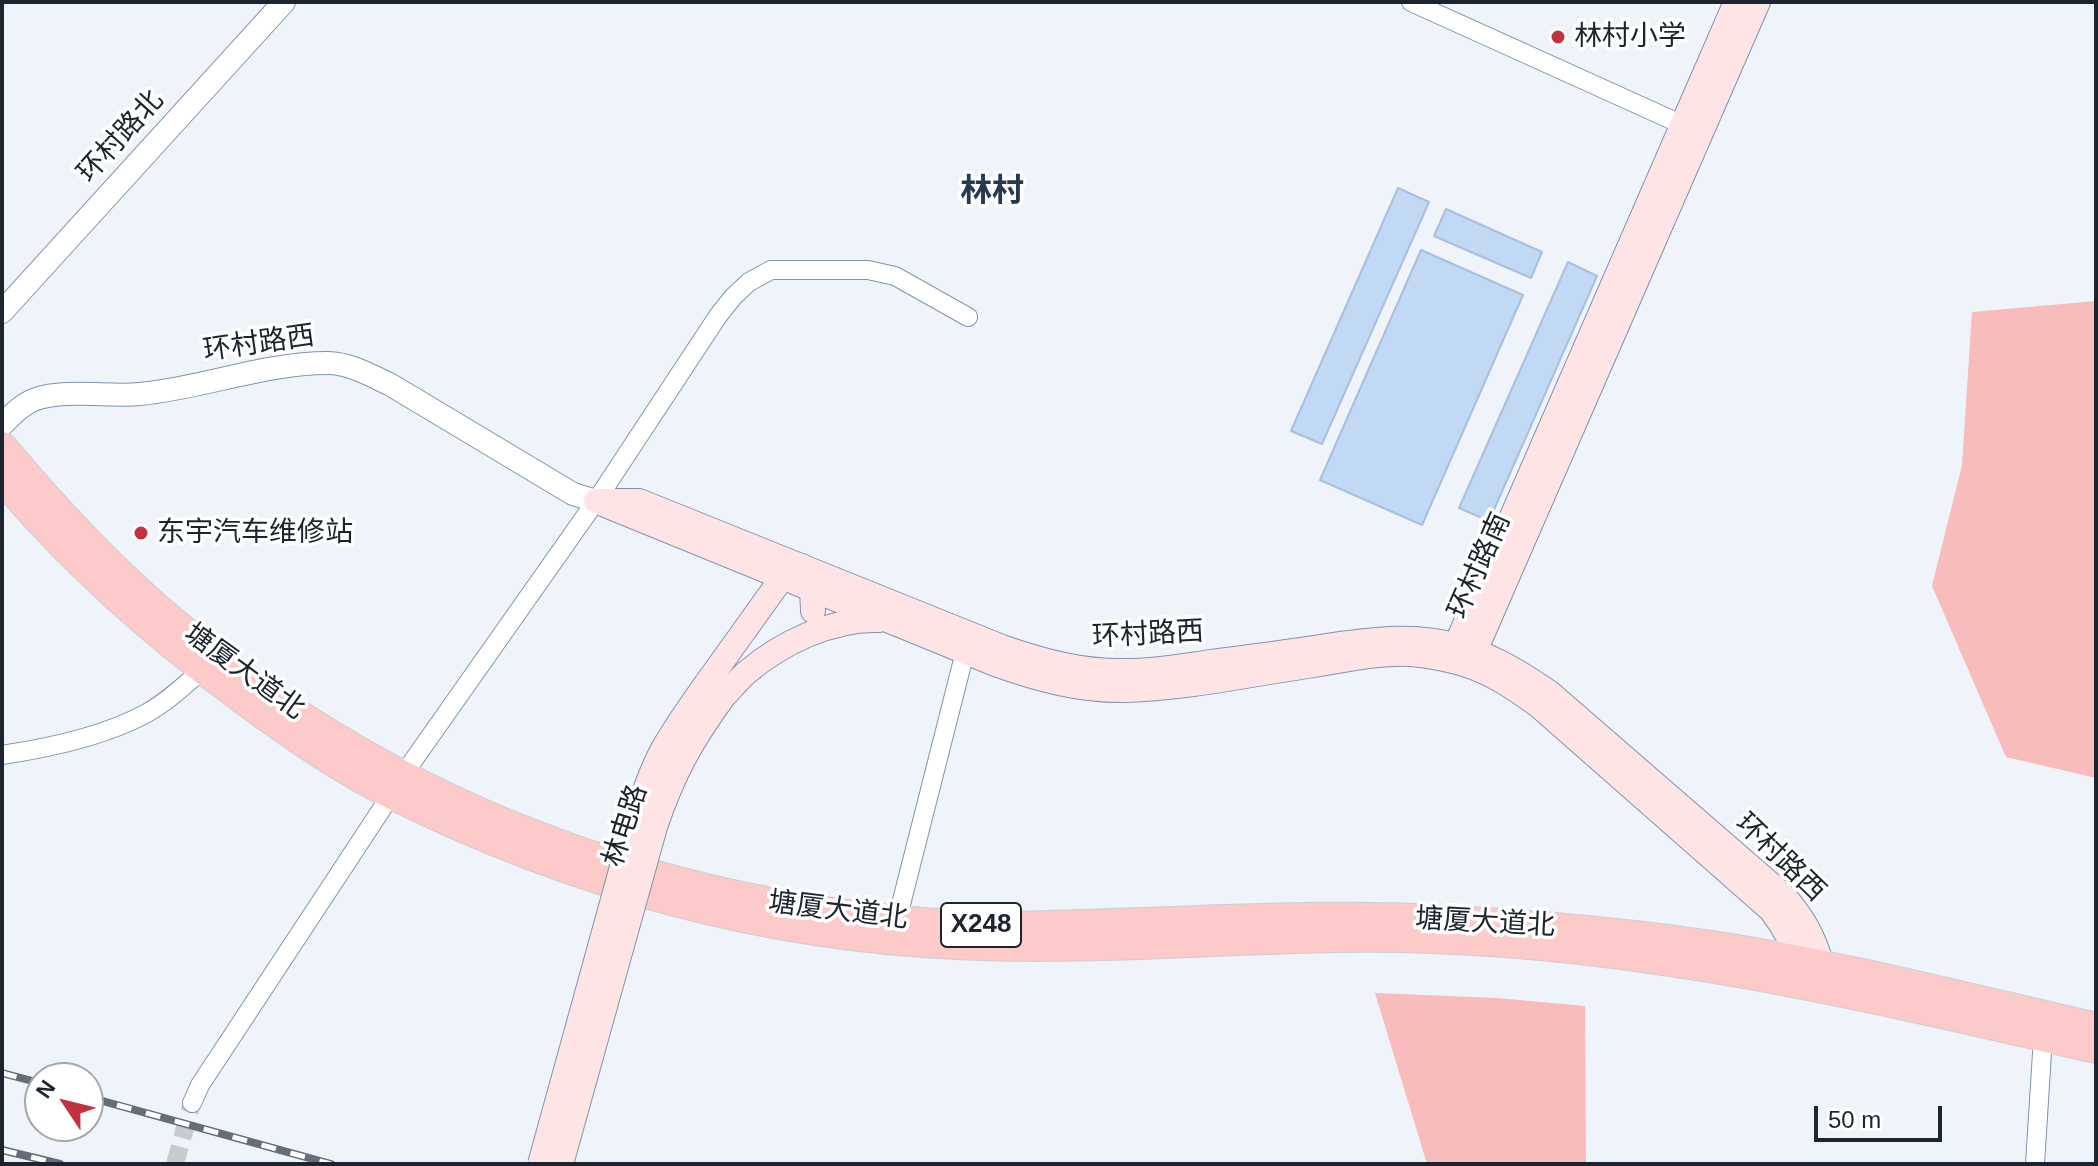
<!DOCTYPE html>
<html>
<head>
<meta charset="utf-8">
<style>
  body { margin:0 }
  #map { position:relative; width:2098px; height:1166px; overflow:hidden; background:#eff4fa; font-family:Helvetica,sans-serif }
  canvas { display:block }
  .frame { position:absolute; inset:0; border:4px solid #1c252f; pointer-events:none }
  .north { position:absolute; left:24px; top:1062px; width:80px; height:80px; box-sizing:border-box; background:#fff; border:2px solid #a4a8ac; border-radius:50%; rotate:305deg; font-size:22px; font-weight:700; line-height:32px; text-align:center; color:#1c252f }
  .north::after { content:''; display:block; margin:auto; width:28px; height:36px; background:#c1313f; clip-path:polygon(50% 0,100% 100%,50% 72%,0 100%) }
  .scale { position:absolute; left:1814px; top:1106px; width:128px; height:36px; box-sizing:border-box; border:4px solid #1c252f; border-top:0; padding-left:10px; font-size:24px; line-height:28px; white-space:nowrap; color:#1c252f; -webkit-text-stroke:6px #fff; paint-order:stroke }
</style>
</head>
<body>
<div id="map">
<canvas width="2098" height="1166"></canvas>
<div class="frame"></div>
<div class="north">N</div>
<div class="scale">50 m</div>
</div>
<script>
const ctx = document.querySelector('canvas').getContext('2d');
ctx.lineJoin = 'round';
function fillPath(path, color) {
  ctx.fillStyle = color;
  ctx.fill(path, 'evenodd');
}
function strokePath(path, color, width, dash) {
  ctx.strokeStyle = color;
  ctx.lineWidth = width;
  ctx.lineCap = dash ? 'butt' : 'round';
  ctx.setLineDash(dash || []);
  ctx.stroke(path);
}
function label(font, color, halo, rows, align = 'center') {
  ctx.font = font + ' Helvetica,"Noto Sans SC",sans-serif';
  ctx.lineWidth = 7;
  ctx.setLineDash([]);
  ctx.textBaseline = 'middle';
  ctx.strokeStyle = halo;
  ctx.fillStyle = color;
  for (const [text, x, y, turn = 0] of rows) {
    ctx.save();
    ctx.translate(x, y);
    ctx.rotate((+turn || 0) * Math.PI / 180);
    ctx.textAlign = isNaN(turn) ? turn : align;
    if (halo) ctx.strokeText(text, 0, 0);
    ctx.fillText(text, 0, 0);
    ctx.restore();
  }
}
fillPath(new Path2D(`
  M 2096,301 L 2096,778 L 2006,757 L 1932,586 L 1962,465 L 1972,312 Z
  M 1375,993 L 1497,998 L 1585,1006 L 1586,1164 L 1427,1164 Z`), '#f7bcbb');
const building = new Path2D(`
  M 1398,188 L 1429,202 L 1322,444 L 1291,431 Z
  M 1446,209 L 1542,252 L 1531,278 L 1434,236 Z
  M 1421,250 L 1523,295 L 1422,525 L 1320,480 Z
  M 1568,262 L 1597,276 L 1489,521 L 1459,508 Z`);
fillPath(building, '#c2d9f6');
strokePath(building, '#a9bfdc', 2);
strokePath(new Path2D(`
  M 175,1164 L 192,1103`), '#c5cbd1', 18, [18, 9]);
const minor = new Path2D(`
  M 1411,2 L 1683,125
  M 2,755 C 49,748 105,736 147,713 C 168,701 185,685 202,670
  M 403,775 L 596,501 L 718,316 L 733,297 L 749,282 L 771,270 L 868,270 L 895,276 L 968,317
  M 897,920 L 965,652
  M 192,1103 L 200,1085 L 391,795
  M 2035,1164 L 2043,1037`);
const tertiary = new Path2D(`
  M 2,312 L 284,2
  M 2,425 C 12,415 22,404 36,399 C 65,389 109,397 140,394 C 203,388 264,363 328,363 C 349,363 372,376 391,385 L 573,494 L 596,501`);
const secondary = new Path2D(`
  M 596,501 L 639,501 L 1002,647 C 1042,661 1083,672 1126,671 C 1155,671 1183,666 1211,662 C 1249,657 1288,652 1326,646 C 1370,640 1414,633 1458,646 C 1492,655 1521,673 1550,693 L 1783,895 C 1803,917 1814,937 1822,966 L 1814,977
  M 605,505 L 995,664 C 1037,679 1080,691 1126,690 C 1188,688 1252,674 1314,665 C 1345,660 1379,652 1411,654 C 1424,655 1440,658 1453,661 C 1485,668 1513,687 1539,706 L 1771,910 C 1787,931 1797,951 1805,976
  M 1461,659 L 1475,651 L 1758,2
  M 1456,661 L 1456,645 L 1736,2
  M 706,684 L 782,578 L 802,566 L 812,590 L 813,611
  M 724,696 C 731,689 738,680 746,673 C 781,643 831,619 878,620`);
const primary = new Path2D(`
  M 2,446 C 50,503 102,560 159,609 C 383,802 658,907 953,924 C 1006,927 1059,925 1111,923 C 1220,920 1330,913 1439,919 C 1541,925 1642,933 1743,950 C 1861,970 1979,1000 2096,1027
  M 2,479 C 73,563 154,635 242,699 C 290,735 341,770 394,796 C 572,884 758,936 957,945 C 1114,953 1272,933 1430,939 C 1656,946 1876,999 2096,1049`);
strokePath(minor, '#7f94af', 20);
strokePath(tertiary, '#7f94af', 24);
strokePath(secondary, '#7f94af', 26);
strokePath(primary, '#cdcfd1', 30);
strokePath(minor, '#fff', 18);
strokePath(tertiary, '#fff', 22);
strokePath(secondary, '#fee4e4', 24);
strokePath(primary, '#fccac8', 28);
const rail = new Path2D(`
  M 2,1073 L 40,1083
  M 88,1097 L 331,1164
  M 2,1150 L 60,1164`);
strokePath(rail, '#656d76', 8);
strokePath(rail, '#fff', 5, [15]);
const secondaryBridge = new Path2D(`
  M 540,1164 L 635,820 C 643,796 651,771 663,749 C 676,726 691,705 706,684
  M 561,1164 L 655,827 C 673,774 691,741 724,696`);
strokePath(secondaryBridge, '#7f94af', 26, []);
strokePath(secondaryBridge, '#fee4e4', 24);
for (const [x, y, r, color] of [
  [1558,37,8,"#c1313f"],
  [141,533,8,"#c1313f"]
]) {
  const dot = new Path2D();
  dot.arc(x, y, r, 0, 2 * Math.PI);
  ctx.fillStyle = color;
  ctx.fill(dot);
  strokePath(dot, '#fff', 3);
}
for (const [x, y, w] of [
  [981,925,80]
]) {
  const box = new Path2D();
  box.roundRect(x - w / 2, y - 22, w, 44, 6);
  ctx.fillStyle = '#fff';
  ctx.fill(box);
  strokePath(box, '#1c252f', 2);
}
label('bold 26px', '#1c252f', null, [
  ["X248",981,925]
]);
label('28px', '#1c252f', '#fff', [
  ["林村小学",1574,37],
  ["东宇汽车维修站",157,533]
], 'left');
label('28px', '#1c252f', '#fff', [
  ["环村路北",121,137,-48],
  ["环村路西",259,344,-8],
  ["环村路南",1480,566,-66],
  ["环村路西",1148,635,-3],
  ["塘厦大道北",244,672,36],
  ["林电路",626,826,-72],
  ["环村路西",1780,858,44],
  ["塘厦大道北",838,911,7],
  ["塘厦大道北",1485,923,3]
]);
label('bold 32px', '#273950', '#fff', [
  ["林村",992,192]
]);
</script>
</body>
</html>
